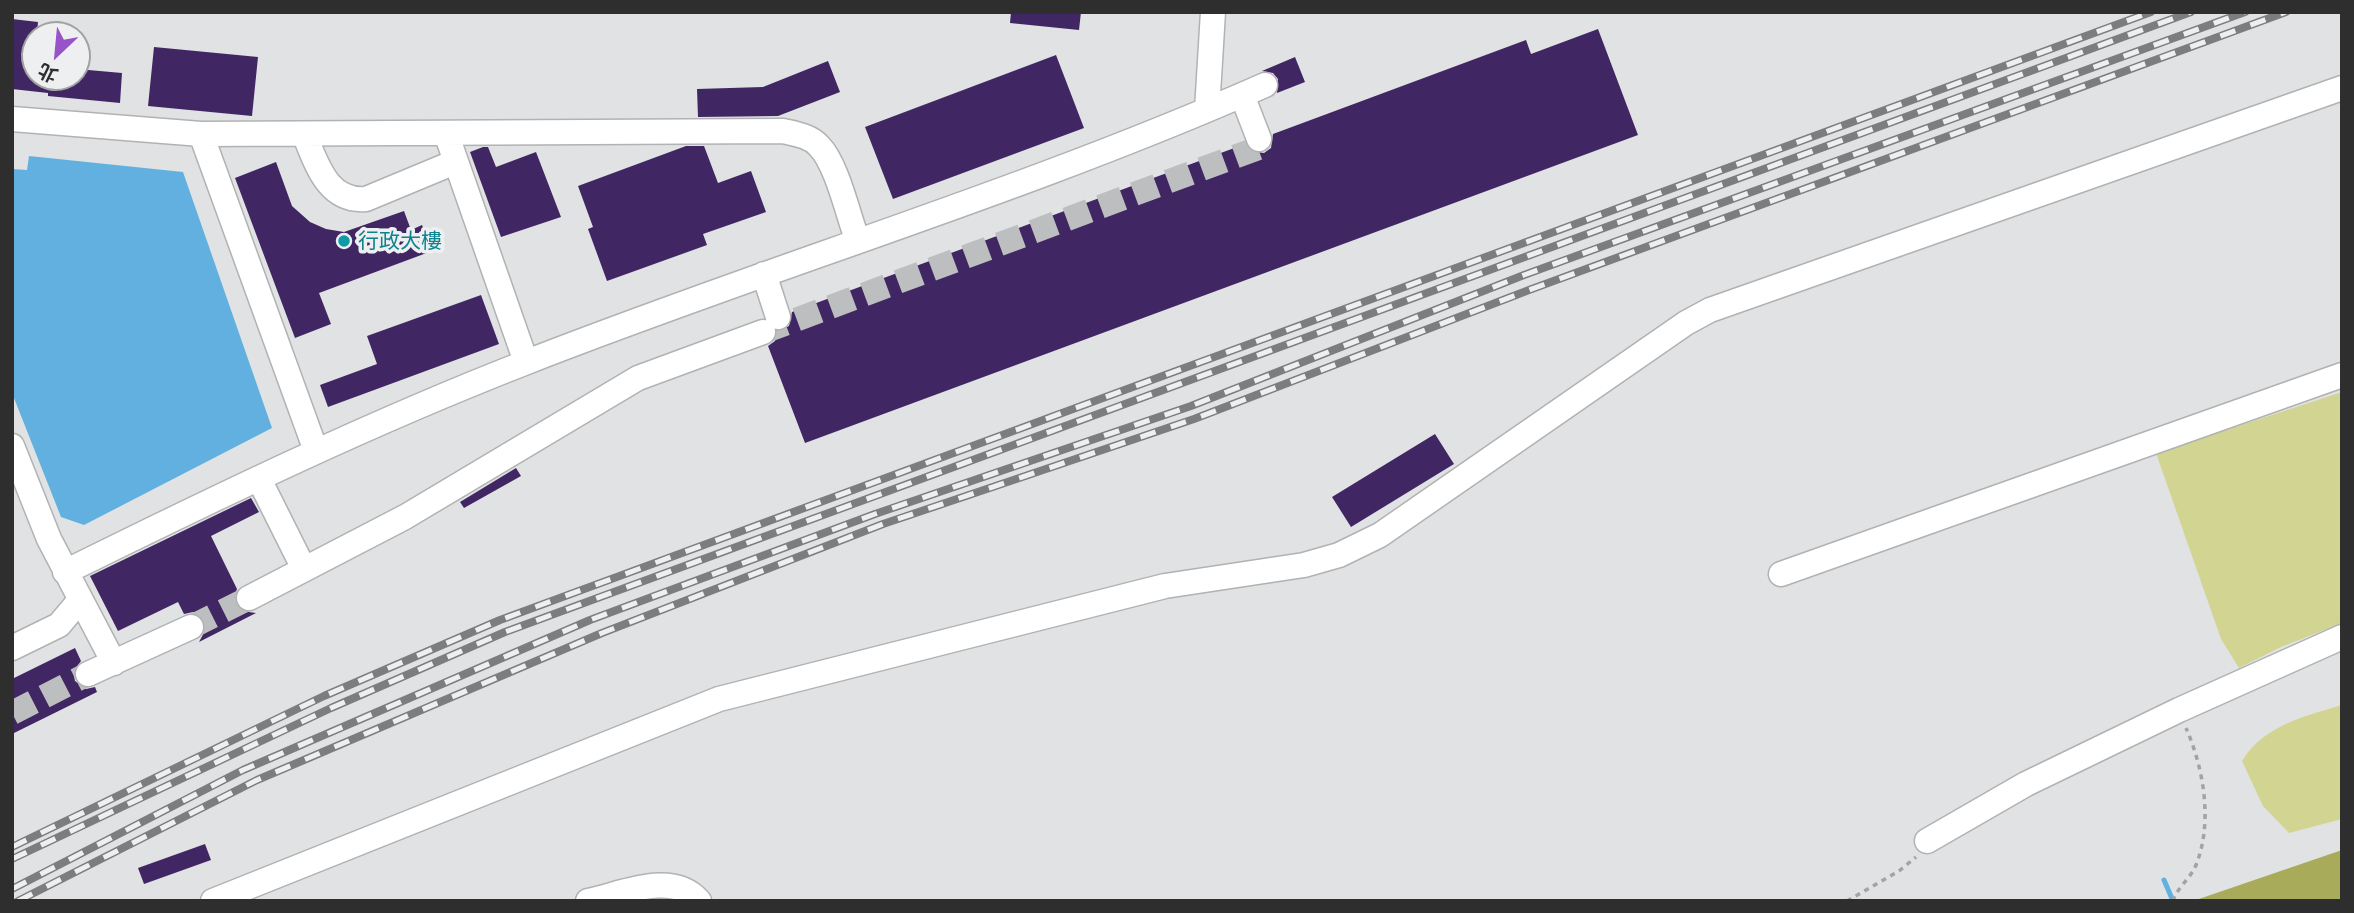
<!DOCTYPE html>
<html>
<head>
<meta charset="utf-8">
<style>
  body { margin:0 }
  #map { position:relative; width:2354px; height:913px; overflow:hidden; background:#e1e2e3; font-family:"Asap Condensed","Noto Sans TC",sans-serif }
  canvas { display:block }
  .frame { position:absolute; inset:0; border:14px solid #2e2e2f; pointer-events:none }
  .north { position:absolute; left:21px; top:21px; width:70px; height:70px; box-sizing:border-box; background:#eeeff0; border:2px solid #a1a2a3; border-radius:50%; rotate:206deg; font-size:19px; font-weight:700; line-height:28px; text-align:center; color:#2e2e2f }
  .north::after { content:''; display:block; margin:auto; width:24px; height:32px; background:#9753c7; clip-path:polygon(50% 0,100% 100%,50% 72%,0 100%) }
</style>
</head>
<body>
<div id="map">
<canvas width="2354" height="913"></canvas>
<div class="frame"></div>
<div class="north">北</div>
</div>
<script>
const ctx = document.querySelector('canvas').getContext('2d');
ctx.lineJoin = 'round';
function fillPath(path, color) {
  ctx.fillStyle = color;
  ctx.fill(path, 'evenodd');
}
function strokePath(path, color, width, dash) {
  ctx.strokeStyle = color;
  ctx.lineWidth = width;
  ctx.lineCap = dash ? 'butt' : 'round';
  ctx.setLineDash(dash || []);
  ctx.stroke(path);
}
function label(font, color, halo, rows, align = 'center') {
  ctx.font = font + ' "Asap Condensed","Noto Sans TC",sans-serif';
  ctx.lineWidth = 7;
  ctx.setLineDash([]);
  ctx.textBaseline = 'middle';
  ctx.strokeStyle = halo;
  ctx.fillStyle = color;
  for (const [text, x, y, turn = 0] of rows) {
    ctx.save();
    ctx.translate(x, y);
    ctx.rotate((+turn || 0) * Math.PI / 180);
    ctx.textAlign = isNaN(turn) ? turn : align;
    if (halo) ctx.strokeText(text, 0, 0);
    ctx.fillText(text, 0, 0);
    ctx.restore();
  }
}
fillPath(new Path2D(`
  M 2342,392 L 2342,623 L 2281,647 L 2239,668 L 2221,639 L 2156,453 Z
  M 2342,705 L 2342,819 L 2289,833 L 2263,806 L 2242,761 C 2263,726 2305,716 2342,705 Z`), '#d2d591');
fillPath(new Path2D(`
  M 2342,850 L 2342,901 L 2193,901 Z`), '#a8ab5a');
fillPath(new Path2D(`
  M 29,156 L 183,172 L 272,428 L 84,525 L 61,517 L 12,393 L 12,169 L 27,170 Z`), '#62b0e0');
strokePath(new Path2D(`
  M 2164,880 L 2173,901`), '#62b0e0', 5);
fillPath(new Path2D(`
  M 1011,12 L 1081,12 L 1079,30 L 1010,23 Z
  M 12,19 L 38,22 L 33,77 L 77,77 L 77,69 L 122,73 L 120,103 L 48,96 L 48,93 L 12,89 Z
  M 1598,29 L 1638,135 L 805,443 L 768,346 L 775,341 L 777,332 L 789,326 L 792,312 L 1245,144 L 1250,151 L 1264,153 L 1271,148 L 1273,134 L 1526,40 L 1531,54 Z
  M 154,47 L 258,57 L 252,116 L 148,106 Z
  M 1056,55 L 1084,128 L 893,199 L 865,127 Z
  M 1295,57 L 1305,82 L 1277,93 L 1278,79 L 1273,73 L 1262,71 Z
  M 828,61 L 840,92 L 778,116 L 698,117 L 697,89 L 763,87 Z
  M 686,146 L 704,146 L 718,183 L 751,171 L 766,212 L 703,234 L 707,245 L 607,281 L 588,229 L 593,227 L 578,186 Z
  M 483,147 L 488,147 L 496,167 L 536,152 L 561,217 L 501,237 L 470,152 Z
  M 276,162 L 292,206 L 310,222 L 326,229 L 344,232 L 404,211 L 411,230 L 422,225 L 432,251 L 319,293 L 331,324 L 295,338 L 235,178 Z
  M 481,295 L 499,344 L 328,407 L 320,385 L 377,364 L 367,336 Z
  M 1435,434 L 1454,464 L 1351,527 L 1332,497 Z
  M 516,468 L 521,476 L 464,508 L 460,502 Z
  M 251,498 L 259,512 L 211,536 L 237,589 L 234,597 L 236,605 L 242,611 L 256,613 L 199,642 L 206,629 L 204,620 L 193,612 L 184,614 L 178,602 L 118,631 L 90,576 Z
  M 75,648 L 81,661 L 73,672 L 75,681 L 86,689 L 95,687 L 97,692 L 12,734 L 12,679 Z
  M 205,844 L 211,860 L 144,884 L 138,868 Z`), '#402663');
strokePath(new Path2D(`
  M 763,332 L 1261,147 L 1259,139
  M 191,627 L 249,598
  M 12,713 L 88,674`), '#bdbebf', 24, [24, 12]);
const minor = new Path2D(`
  M 1242,95 L 1259,139
  M 1207,110 L 1213,12
  M 12,119 L 201,134 L 783,131 C 796,134 810,136 819,146 C 837,164 848,215 857,239
  M 446,133 L 526,362
  M 201,134 L 316,451
  M 304,134 C 317,164 327,202 366,199 L 455,162
  M 764,274 L 778,317
  M 12,446 L 49,539 L 114,663
  M 259,479 L 304,569
  M 65,572 C 217,497 370,423 527,362 C 772,266 1025,191 1265,85
  M 1781,574 L 2342,375
  M 249,598 L 405,517 L 638,378 L 763,332
  M 12,648 L 59,625 L 80,600
  M 88,674 L 191,627
  M 1927,841 L 2026,784 L 2179,710 L 2342,637
  M 213,901 L 719,699 L 1165,586 L 1304,565 L 1339,555 L 1380,535 L 1686,323 L 1710,310 L 2342,88
  M 588,901 C 622,894 672,870 699,901`);
strokePath(minor, '#b1b2b3', 27);
strokePath(new Path2D(`
  M 1847,901 L 1899,871 L 1916,857
  M 2173,901 C 2176,889 2191,878 2196,865 C 2213,823 2204,769 2186,728`), '#a2a3a4', 3.5, [5, 5]);
strokePath(minor, '#fff', 24);
const rail = new Path2D(`
  M 12,847 L 324,696 L 500,620 L 2151,12
  M 12,859 L 331,708 L 505,632 L 2191,12
  M 12,889 L 243,770 L 590,620 L 875,514 L 1191,406 L 1524,275 L 2245,12
  M 18,901 L 257,780 L 602,633 L 883,524 L 1194,419 L 1529,290 L 2286,12`);
strokePath(rail, '#7c7d7e', 8);
strokePath(rail, '#eeeff0', 5, [16]);
for (const [x, y, r, color] of [
  [344,241,7,"#0f9aa8"]
]) {
  const dot = new Path2D();
  dot.arc(x, y, r, 0, 2 * Math.PI);
  ctx.fillStyle = color;
  ctx.fill(dot);
  strokePath(dot, '#eeeff0', 2.5);
}
label('21px', '#0d838f', '#eeeff0', [
  ["行政大樓",358,241]
], 'left');
</script>
</body>
</html>
